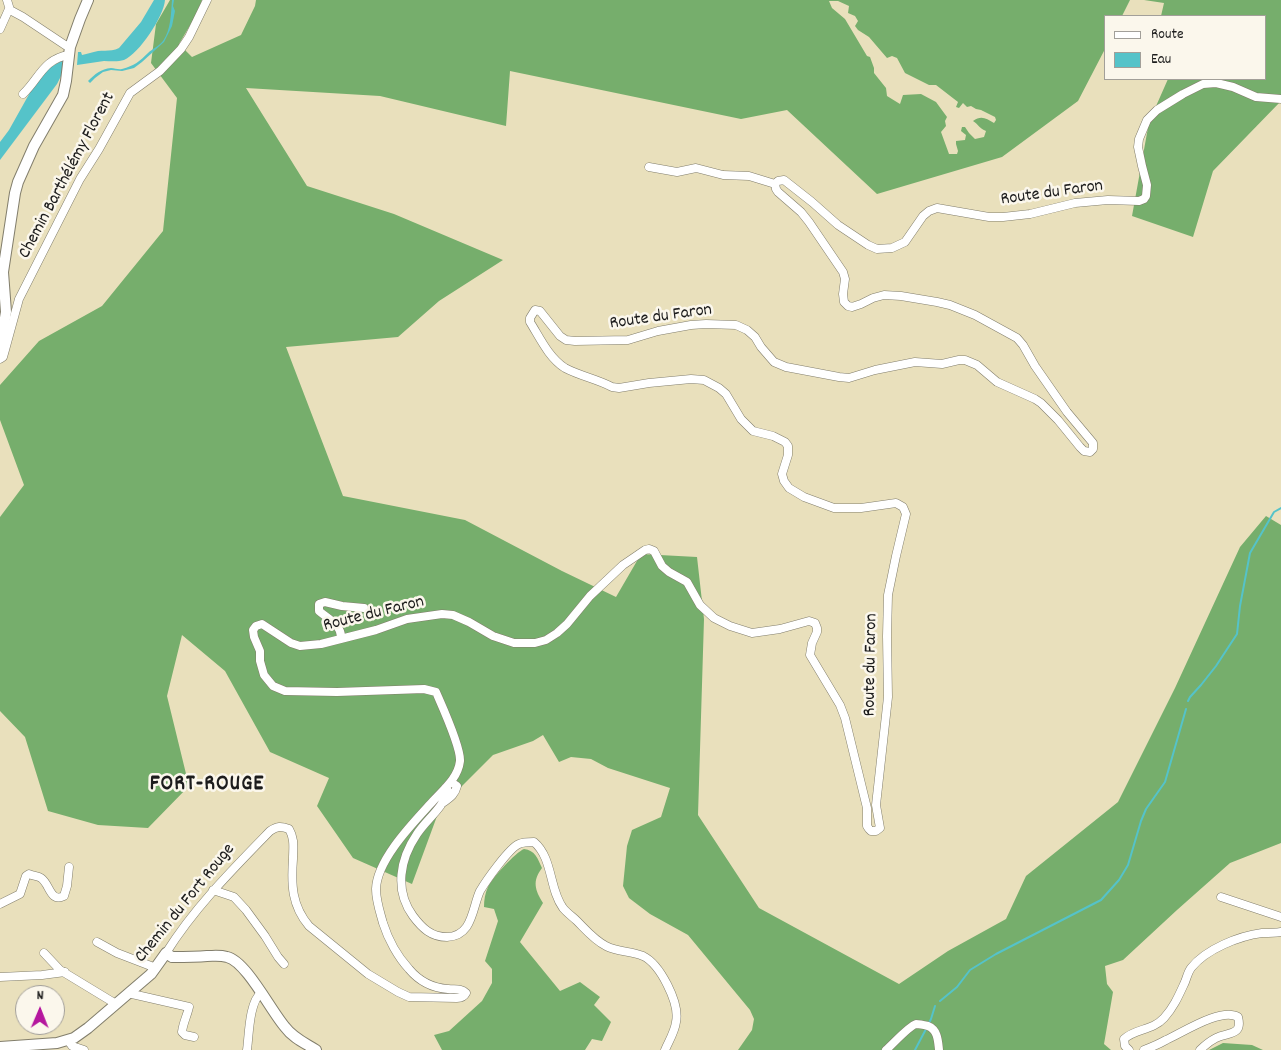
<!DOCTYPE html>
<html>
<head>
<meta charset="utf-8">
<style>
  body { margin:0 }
  #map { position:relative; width:1281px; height:1050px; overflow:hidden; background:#e9e0bc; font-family:Dekko,sans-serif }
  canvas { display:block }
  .legend { position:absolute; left:1104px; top:15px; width:162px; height:65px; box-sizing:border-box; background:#fbf7ec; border:1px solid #a29f99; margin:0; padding:6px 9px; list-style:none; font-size:15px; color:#1c1c1c }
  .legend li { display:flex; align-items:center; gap:10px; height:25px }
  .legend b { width:25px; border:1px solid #a29f99 }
  .north { position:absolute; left:15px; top:985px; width:50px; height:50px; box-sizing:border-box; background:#fbf7ec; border:1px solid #a29f99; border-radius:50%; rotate:1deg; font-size:14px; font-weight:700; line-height:20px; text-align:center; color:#1c1c1c }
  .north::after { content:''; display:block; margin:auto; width:18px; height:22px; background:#b5179e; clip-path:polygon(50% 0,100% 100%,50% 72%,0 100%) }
</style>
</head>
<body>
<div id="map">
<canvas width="1281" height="1050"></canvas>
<ul class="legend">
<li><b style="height:6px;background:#fff"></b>Route</li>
<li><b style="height:14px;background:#55c3c9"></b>Eau</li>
</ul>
<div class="north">N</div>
</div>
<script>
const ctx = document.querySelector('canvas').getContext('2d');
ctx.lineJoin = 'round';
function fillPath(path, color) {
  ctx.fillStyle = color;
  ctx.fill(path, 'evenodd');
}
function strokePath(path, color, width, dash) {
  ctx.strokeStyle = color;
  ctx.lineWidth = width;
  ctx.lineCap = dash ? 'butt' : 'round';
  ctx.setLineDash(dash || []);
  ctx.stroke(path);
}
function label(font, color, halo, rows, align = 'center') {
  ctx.font = font + ' Dekko,sans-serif';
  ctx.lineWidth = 5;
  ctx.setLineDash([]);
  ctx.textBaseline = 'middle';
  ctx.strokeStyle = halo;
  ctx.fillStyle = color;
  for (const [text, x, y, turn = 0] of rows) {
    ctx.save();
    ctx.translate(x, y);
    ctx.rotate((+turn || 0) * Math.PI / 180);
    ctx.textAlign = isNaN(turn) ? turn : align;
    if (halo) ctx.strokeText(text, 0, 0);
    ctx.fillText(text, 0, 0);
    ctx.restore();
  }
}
fillPath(new Path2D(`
  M 170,0 L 202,0 L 199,10 L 179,44 L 192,57 L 241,35 L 255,6 L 256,0 L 1130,0 L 1122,16 L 1105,16 L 1105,49 L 1078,101 L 1002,157 L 877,194 L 787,110 L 741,119 L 510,71 L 506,126 L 380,96 L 246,88 L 307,186 L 394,214 L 503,260 L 439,301 L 398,337 L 286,347 L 343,496 L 465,520 L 562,571 L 616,597 L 641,554 L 697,557 L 704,619 L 698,815 L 759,908 L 899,984 L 948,951 L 1006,919 L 1026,876 L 1118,802 L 1175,688 L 1240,547 L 1266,516 L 1281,525 L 1281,843 L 1230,863 L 1177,910 L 1123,960 L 1105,966 L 1107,984 L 1113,992 L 1104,1044 L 1111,1050 L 738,1050 L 752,1030 L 754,1019 L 750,1010 L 688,935 L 650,914 L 629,898 L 623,886 L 627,846 L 632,830 L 661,817 L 670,788 L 608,768 L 591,759 L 571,757 L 559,762 L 543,735 L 533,741 L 493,755 L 440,808 L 412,884 L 353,858 L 317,806 L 329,778 L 270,752 L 225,671 L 182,635 L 167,696 L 189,786 L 148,828 L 98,825 L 48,811 L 25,737 L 0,711 L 0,517 L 24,485 L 0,420 L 0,385 L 39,341 L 102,306 L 163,231 L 177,98 L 151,63 L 156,24 ZM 829,1 L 838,1 L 849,6 L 848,13 L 855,16 L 858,21 L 855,26 L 858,30 L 869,37 L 887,58 L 892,56 L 897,58 L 905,73 L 929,85 L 936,85 L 958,102 L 956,107 L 959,108 L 963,103 L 967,107 L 971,106 L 976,109 L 981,110 L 995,117 L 996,120 L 994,123 C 986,118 981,115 973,121 C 978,124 980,129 986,131 L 984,137 L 975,139 L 969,133 L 965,127 L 962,127 L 961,131 L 966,135 L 965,140 L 956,141 L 956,144 L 958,151 L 957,154 L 949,154 L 941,132 L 946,126 L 945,121 L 947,117 L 936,102 L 921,94 L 903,95 L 900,104 L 887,96 L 886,88 L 874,73 L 874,68 L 870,57 L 867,56 L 845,19 L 832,8 Z
  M 1144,0 L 1281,0 L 1281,101 L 1213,171 L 1193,237 L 1132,216 L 1149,122 L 1168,79 L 1265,79 L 1265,16 L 1161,16 L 1164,3 Z
  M 524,849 C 535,850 538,859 542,868 C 532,881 535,890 543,903 L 520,942 L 560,991 L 580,982 L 600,997 L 594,1005 L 611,1022 L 602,1041 L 592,1039 L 585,1050 L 442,1050 L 434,1035 L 449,1031 L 482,1001 L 492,983 L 492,969 L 485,961 L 498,921 L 494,909 L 484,907 C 484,900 485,893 488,887 C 492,878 516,852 524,849 Z
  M 1223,1043 L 1252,1045 L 1263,1050 L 1209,1050 Z`), '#76ae6c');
fillPath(new Path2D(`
  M 154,0 L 165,0 C 164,16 139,54 124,60 C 118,62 110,61 104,61 C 95,62 86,64 77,65 L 78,52 L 81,52 L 82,55 C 88,54 92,52 98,51 C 105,50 112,52 119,48 L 141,22 Z
  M 172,0 L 174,0 L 173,6 L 175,11 L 172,26 L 164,42 L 142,62 L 134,68 L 122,71 L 111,70 L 103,72 L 95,78 L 90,83 L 88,81 C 95,74 101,69 111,68 C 115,68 118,70 122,69 C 134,66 140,61 148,53 C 152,49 159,46 163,41 C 171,30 171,13 172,0 Z
  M 63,60 L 62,74 L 57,84 L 0,160 L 0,142 L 9,130 L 37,80 L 44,71 Z`), '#55c3c9');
strokePath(new Path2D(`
  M 1188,701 L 1190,697 L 1201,685 L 1216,666 L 1237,634 L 1240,606 L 1250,553 L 1274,512 L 1281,508
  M 940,1001 L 957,987 L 970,970 L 996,954 L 1101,900 L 1119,880 L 1128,865 L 1141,821 L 1146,809 L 1165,782 L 1186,709
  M 928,1025 L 931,1019 L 935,1006
  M 915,1050 L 926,1029`), '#55c3c9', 2);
const minor = new Path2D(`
  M 7,0 L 10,10 L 23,17 L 65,45 L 70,47
  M 0,29 L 9,9
  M 23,94 C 39,79 43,59 69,55
  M 649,167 L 677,172 L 696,168 L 723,175 L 749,176 L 775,184
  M 0,359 L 3,357 L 5,350 L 19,299 L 80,179 L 99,149 L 130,93 L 160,71 L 181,49 L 189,37 L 207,0
  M 341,638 C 342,625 328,619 319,611 L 319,604 L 325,602 L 342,606 L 364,608
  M 446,787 L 448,791 C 443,808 427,819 417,834 C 400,859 394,890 413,916 C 422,928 431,937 447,937 C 473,936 472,908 480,891 C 486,881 509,848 519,844 C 523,842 529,842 534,842 C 553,858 549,889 563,908 C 567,913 573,917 577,921 C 586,930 594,940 606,946 C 617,952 631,951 643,956 C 660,964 680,1003 676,1022 C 675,1031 669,1041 665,1050
  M 444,802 C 451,797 455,794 457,786 L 451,782
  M 213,890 L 234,897 L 246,910 L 265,936 L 278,957 L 284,964
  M 1221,897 L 1281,917
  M 0,904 L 20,894 L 26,876 L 29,874 C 33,876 38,876 41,878 C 50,884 50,903 64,896 L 67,886 L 69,867
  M 97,942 L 117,953 L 156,968
  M 44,953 L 60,970 L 116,1004
  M 166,953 C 194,908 233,869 270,831 C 277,826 281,826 289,829 C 295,839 293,848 293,859 C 291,885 292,906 309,926 L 368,974 L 398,992 L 409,997 L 457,998 C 462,998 464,997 466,993 C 461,988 455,990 448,989 C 433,988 419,981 409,969 C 398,957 388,939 383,923 C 380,912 376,901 376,889 C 377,859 414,822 433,801 C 444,789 458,778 460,761 C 461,747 442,706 436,692 L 424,689 L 337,692 L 285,691 L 273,686 L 264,675 L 260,661 L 260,651 L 254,637 L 253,630 L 256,626 L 262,624 L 291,643 L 300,646 L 321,644 L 376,630 L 407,619 L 442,614 L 453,615 L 469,622 L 493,636 L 514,643 L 535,643 L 546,640 L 557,633 L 567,624 L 590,596 L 623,565 L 645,550 L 649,549 L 654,551 L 662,566 L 669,572 L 687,582 L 700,605 L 714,618 L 730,626 L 752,633 L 780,629 L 809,621 L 815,623 L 817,628 L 817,632 L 812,643 L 810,655 L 840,705 L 845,718 L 867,808 L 867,826 L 869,829 L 871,831 L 876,831 L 880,828 L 876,805 L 888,697 L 887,636 L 888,595 L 896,556 L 906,514 L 903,507 L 896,503 L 861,508 L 834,508 L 804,497 L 789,488 L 784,481 L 782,474 L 788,455 L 788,446 L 785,442 L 773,436 L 753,431 L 741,419 L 726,394 L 719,388 L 704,380 L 691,379 L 649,383 L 619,388 L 612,387 C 597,379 580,376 565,368 C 549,358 540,338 530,322 L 530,318 L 535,310 L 540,311 L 560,336 L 566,340 L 575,341 L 628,340 L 658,331 L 691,325 L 706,324 L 736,325 L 747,330 L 755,337 L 761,347 L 774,362 L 786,367 L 839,377 L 849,378 L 875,370 L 915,362 L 942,364 L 959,360 L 965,360 L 977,365 L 997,382 L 1035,399 L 1041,403 L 1058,420 L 1080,447 L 1084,451 L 1090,452 L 1093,449 L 1093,443 L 1067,412 L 1035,366 L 1023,345 L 1017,338 L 975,315 L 950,305 L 937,302 L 901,296 L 884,295 L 873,298 L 861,304 L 852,307 L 848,306 L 844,302 L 843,294 L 845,279 L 843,272 L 809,222 L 801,212 L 778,192 L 776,189 L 775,184 L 778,181 L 784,180 L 812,202 L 838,225 L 868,245 L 877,249 L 892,248 L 905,242 L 923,216 L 929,211 L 937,208 L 989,217 L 1003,217 L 1030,214 L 1075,203 L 1108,200 L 1139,201 L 1144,199 L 1146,196 L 1147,185 L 1142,166 L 1138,147 L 1139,139 L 1147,120 L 1157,110 L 1183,94 L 1203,84 L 1216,83 L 1233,87 L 1256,97 L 1281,99
  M 0,977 L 42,975 L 65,972
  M 130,991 L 132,994 L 189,1007 C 187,1016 183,1023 182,1032 L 185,1035 L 194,1037
  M 68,1040 L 72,1046 L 84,1050
  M 247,1050 C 249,1036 249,1002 261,993
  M 886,1050 C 893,1044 909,1026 916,1024 C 920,1024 924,1025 928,1026 C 938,1030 938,1041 939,1050
  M 1129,1050 L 1125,1046 L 1124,1039 C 1136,1028 1152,1031 1164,1018 C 1174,1007 1179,995 1185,982 C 1187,977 1188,972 1191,968 C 1206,949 1239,936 1262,933 C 1268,933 1275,933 1281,932
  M 1144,1050 C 1152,1047 1159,1044 1166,1040 C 1182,1033 1221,1007 1238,1017 C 1243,1036 1228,1032 1216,1038 C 1210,1041 1204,1046 1200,1050`);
const major = new Path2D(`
  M 0,348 L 6,312 L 3,272 L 15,193 L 18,182 L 34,146 L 63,95 L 66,81 L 70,47 L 80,19 L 88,0
  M 0,1047 L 57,1043 L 74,1038 L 88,1028 L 151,974 L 166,953 L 172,957 C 184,957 196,957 207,956 C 214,956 220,955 227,957 C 246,961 271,1011 285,1027 C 293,1038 305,1043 316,1050`);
strokePath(minor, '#827e6c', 9);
strokePath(major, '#827e6c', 12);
strokePath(minor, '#fff', 8);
strokePath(major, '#fff', 10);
label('18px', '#1c1c1c', '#fbf7ec', [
  ["Chemin Barthélémy Florent",68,176,-62],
  ["Route du Faron",1052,194,-8],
  ["Route du Faron",661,318,-8],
  ["Route du Faron",374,615,-14],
  ["Route du Faron",872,665,-89],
  ["Chemin du Fort Rouge",186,904,-51]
]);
ctx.letterSpacing = '1px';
label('bold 22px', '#1c1c1c', '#fbf7ec', [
  ["FORT-ROUGE",207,786]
]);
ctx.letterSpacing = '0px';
</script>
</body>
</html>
